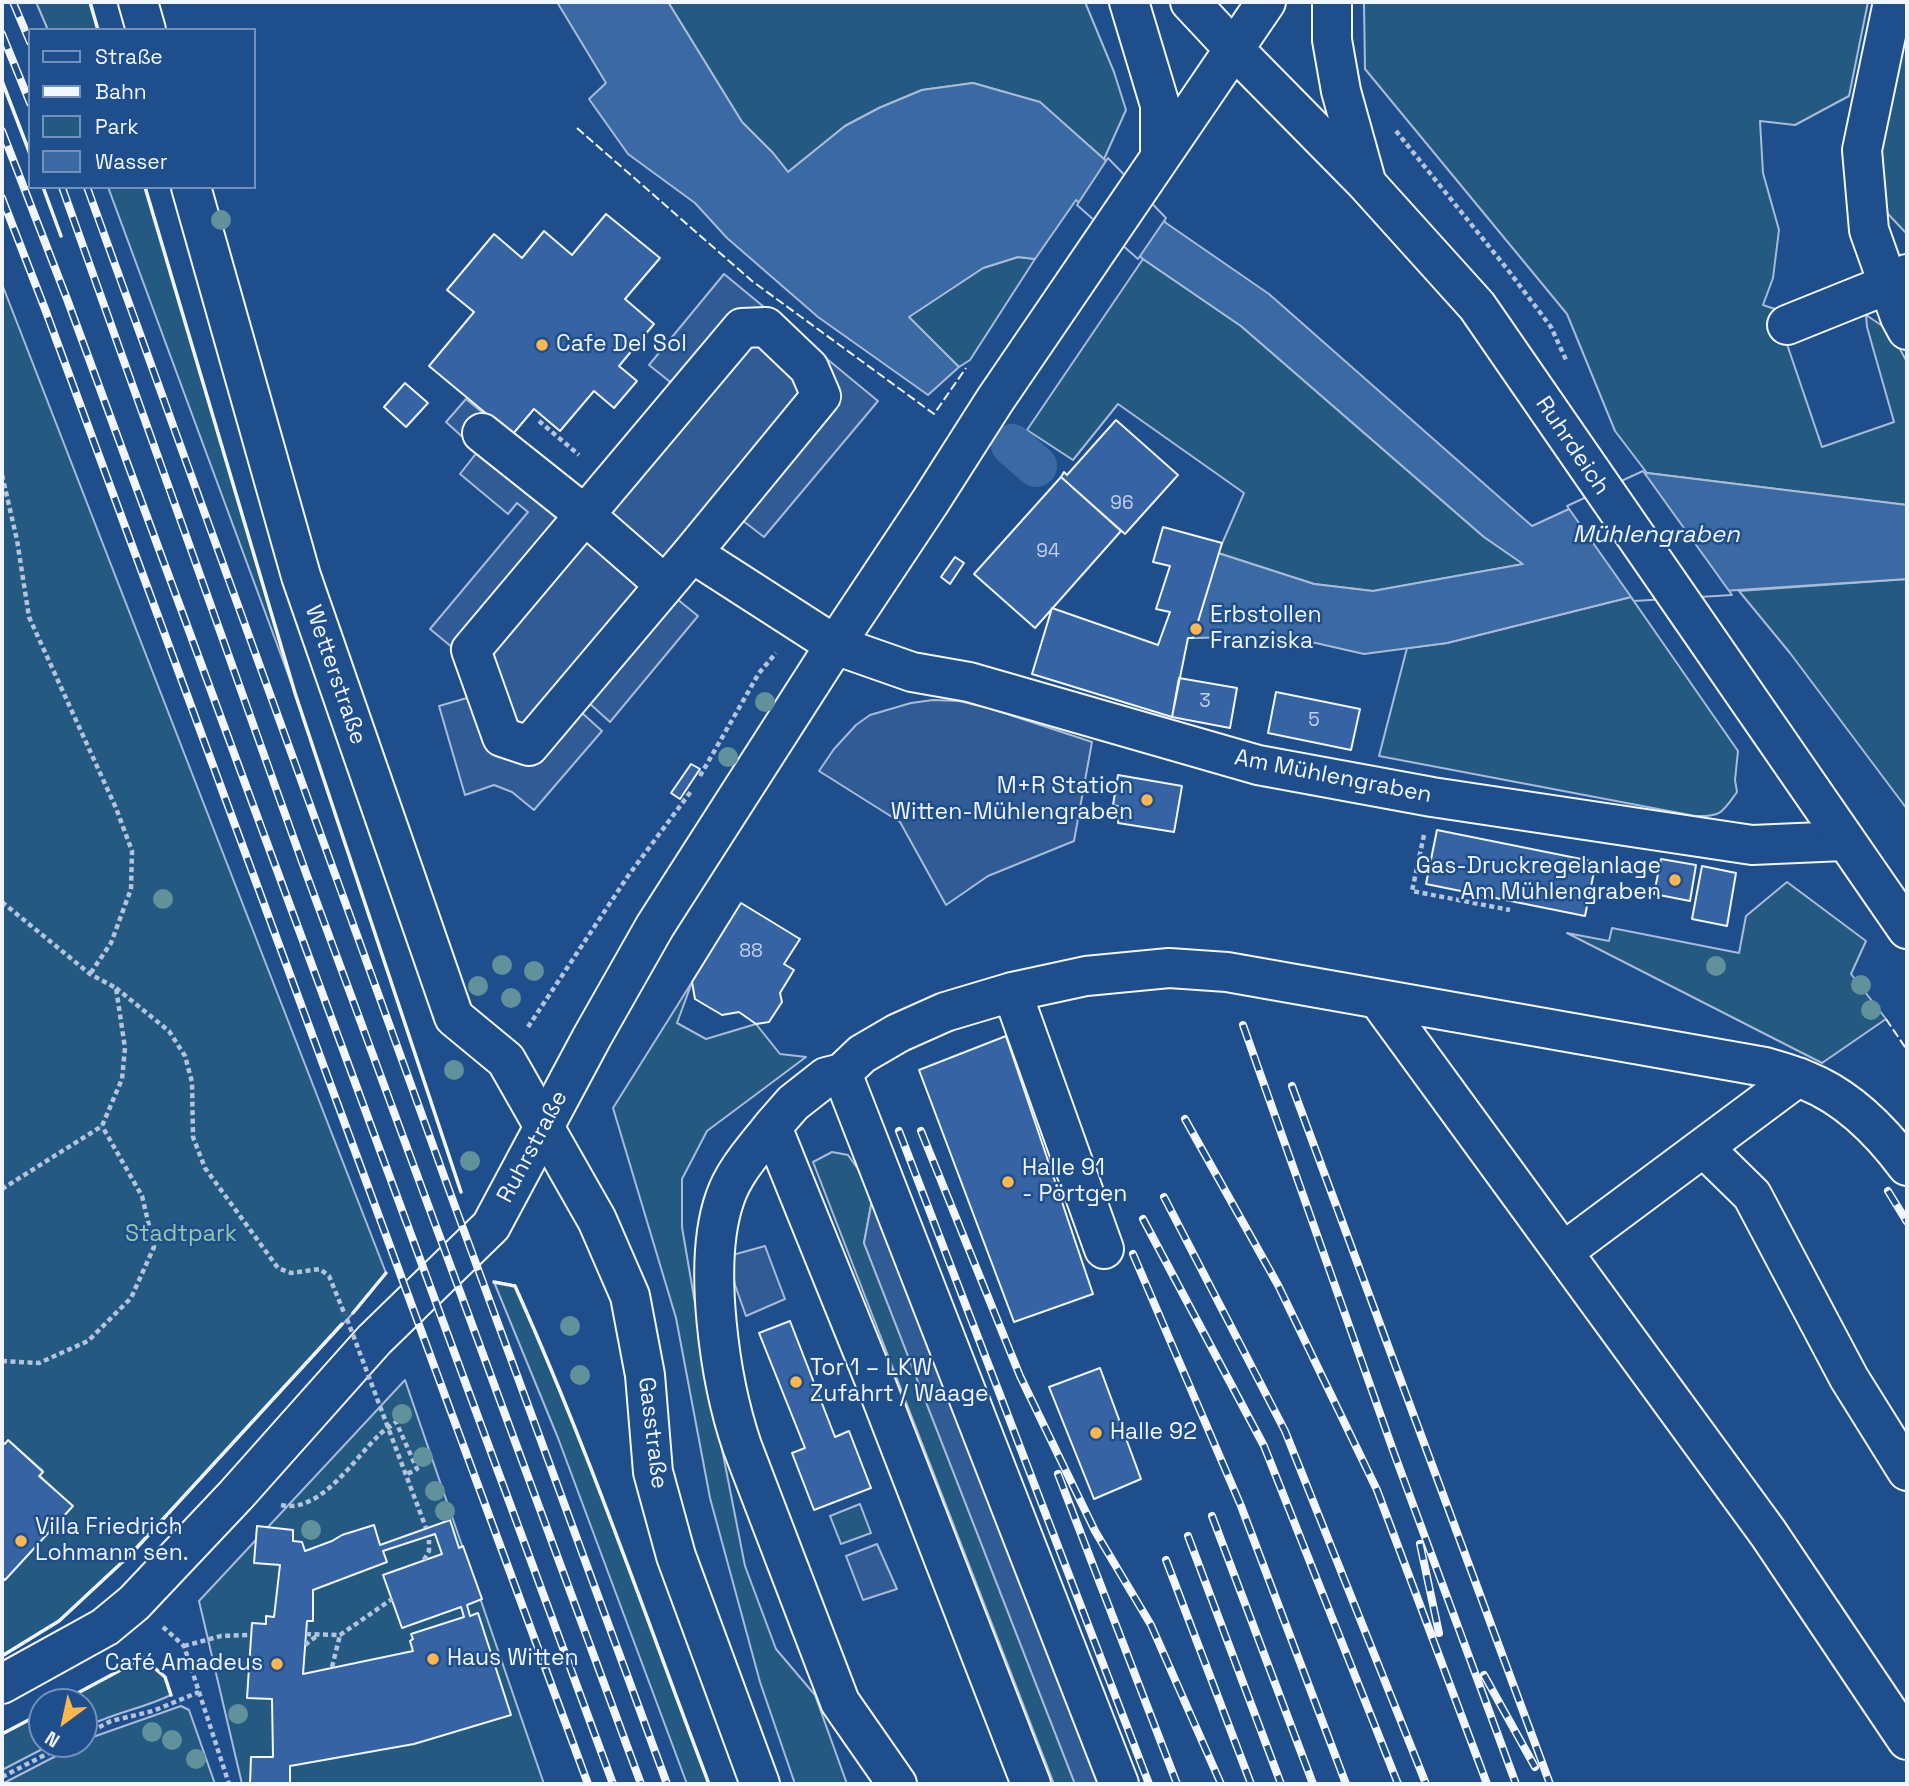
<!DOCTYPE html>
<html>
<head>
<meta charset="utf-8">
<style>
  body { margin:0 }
  #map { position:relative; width:1909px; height:1786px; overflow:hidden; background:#1f4e8c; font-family:"Space Grotesk",sans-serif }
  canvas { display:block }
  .frame { position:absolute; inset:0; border:4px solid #f2f6ff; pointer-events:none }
  .legend { position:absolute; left:28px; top:28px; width:228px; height:161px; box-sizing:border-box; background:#1f4e8c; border:2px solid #7391ba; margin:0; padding:9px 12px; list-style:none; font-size:21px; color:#f2f6ff }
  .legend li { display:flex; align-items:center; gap:14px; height:35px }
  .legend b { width:35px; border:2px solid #7391ba }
  .north { position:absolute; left:28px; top:1688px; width:70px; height:70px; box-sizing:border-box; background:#1f4e8c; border:2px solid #7391ba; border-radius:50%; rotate:213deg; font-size:19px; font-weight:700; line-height:28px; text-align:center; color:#f2f6ff }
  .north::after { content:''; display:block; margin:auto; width:24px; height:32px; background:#ffb74d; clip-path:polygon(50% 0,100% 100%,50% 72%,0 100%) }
</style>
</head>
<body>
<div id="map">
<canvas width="1909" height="1786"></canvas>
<div class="frame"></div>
<ul class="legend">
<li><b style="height:9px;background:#1f4e8c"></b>Straße</li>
<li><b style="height:9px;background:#f2f6ff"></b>Bahn</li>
<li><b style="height:19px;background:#245a82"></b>Park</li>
<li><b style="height:19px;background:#3b69a3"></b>Wasser</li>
</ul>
<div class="north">N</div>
</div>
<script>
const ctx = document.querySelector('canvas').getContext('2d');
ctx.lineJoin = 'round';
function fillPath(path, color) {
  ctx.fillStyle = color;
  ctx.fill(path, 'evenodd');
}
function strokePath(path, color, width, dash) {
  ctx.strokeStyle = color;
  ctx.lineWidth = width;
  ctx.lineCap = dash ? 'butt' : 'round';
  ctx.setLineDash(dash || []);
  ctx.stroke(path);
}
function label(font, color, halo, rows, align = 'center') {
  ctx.font = font + ' "Space Grotesk",sans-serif';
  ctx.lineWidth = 5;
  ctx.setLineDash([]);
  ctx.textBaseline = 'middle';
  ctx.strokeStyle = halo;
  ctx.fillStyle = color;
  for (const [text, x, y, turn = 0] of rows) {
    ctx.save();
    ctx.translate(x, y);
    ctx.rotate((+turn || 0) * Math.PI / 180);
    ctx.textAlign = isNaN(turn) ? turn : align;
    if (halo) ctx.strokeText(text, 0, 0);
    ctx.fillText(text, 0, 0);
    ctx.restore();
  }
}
const green = new Path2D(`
  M 36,2 L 90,2 L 98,30 L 48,30 Z
  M 668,2 L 1085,2 L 1114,72 L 1126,110 L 1104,159 L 1039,102 L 973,83 L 922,90 L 879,108 L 845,126 L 788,172 L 773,153 L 742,122 Z
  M 1366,2 L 1868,2 L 1849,96 L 1795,125 L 1760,121 L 1763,173 L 1779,230 L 1773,278 L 1763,305 L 1775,309 L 1822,447 L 1894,422 L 1867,327 L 1866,315 L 1890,331 L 1907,362 L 1907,505 L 1647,473 L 1615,431 L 1567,314 L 1365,69 L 1364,4 Z
  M 1907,31 L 1907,234 L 1888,214 L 1876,170 L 1887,106 Z
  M 108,187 L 145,187 L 295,693 Z
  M 1018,257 L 1035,259 L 970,360 L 959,367 L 908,317 L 983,268 Z
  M 1143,259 L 1241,326 L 1484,537 L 1524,564 L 1373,591 L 1314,584 L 1218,553 L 1244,493 L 1118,404 L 1073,460 L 1027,430 Z
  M 2,284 L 386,1273 L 353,1313 L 131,1554 L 59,1621 L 2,1656 L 2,1582 L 72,1506 L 40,1476 L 43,1471 L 9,1441 L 5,1444 L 2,1442 Z
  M 1907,579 L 1907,809 L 1790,653 L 1739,591 Z
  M 1631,597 L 1738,751 L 1735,780 L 1737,792 C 1722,813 1721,817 1695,816 L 1379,756 L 1407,648 L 1447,643 Z
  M 1787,882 L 1866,941 L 1851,974 L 1886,1019 L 1822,1063 L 1567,933 L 1609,941 L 1612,928 L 1739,953 L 1746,916 Z
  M 692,982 L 677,1023 L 706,1039 L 756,1024 L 780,1054 L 806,1057 L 707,1131 L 682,1179 L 682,1227 L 706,1368 L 745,1566 L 776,1649 L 815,1695 L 847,1784 L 795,1784 L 760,1682 L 710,1498 L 676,1318 L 613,1108 Z
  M 832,1152 L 848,1155 L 858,1169 L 872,1200 L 864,1243 L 1075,1784 L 1054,1784 L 813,1162 Z
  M 494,1282 L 515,1286 C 588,1448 646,1618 709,1784 L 687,1784 L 558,1438 Z
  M 405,1380 L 544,1784 L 242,1784 L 199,1601 Z
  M 860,1504 L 871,1533 L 841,1544 L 830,1516 Z
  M 143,1658 L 165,1677 L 171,1695 C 142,1709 112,1713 84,1728 L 84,1702 L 61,1702 Z
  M 181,1706 L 189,1710 L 215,1784 L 2,1784 L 79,1744 L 84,1744 L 84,1741 L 90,1738 Z
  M 42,1713 L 42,1744 L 52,1744 L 2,1770 L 2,1734 Z`);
fillPath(green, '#245a82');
strokePath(green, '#a8bbd7', 2);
const parking = new Path2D(`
  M 724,274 L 878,401 L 764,537 L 742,520 L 677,599 L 698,616 L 610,722 L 589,703 L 581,712 L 602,731 L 534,810 L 512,792 L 494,785 L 465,795 L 439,706 L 467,698 L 453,648 L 430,629 L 528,512 L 517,503 L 508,514 L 460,474 L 478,451 L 446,422 L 466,399 L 582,494 L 674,385 L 649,365 Z
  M 933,700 L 959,701 L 989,708 L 1092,742 L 1074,841 L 988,876 L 946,905 L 900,822 L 819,771 L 834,749 L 856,725 L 870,715 L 911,703 Z
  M 872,1200 L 1100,1784 L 1075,1784 L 864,1243 Z
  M 765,1246 L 785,1299 L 746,1316 L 735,1285 L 729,1256 Z
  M 877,1544 L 897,1589 L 863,1600 L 846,1556 Z`);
fillPath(parking, '#305b95');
strokePath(parking, '#a8bbd7', 2);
const water = new Path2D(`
  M 557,2 L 668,2 L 742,122 L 773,153 L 788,172 L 845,126 L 879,108 L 922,90 L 973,83 L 1040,102 L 1104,159 L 1166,223 L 1269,294 L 1532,526 L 1647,473 L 1907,505 L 1907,579 L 1631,597 L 1447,643 L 1364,654 L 1285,636 L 1193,638 L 1218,553 L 1314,584 L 1373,591 L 1523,564 L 1484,537 L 1241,326 L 1143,259 L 1076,200 L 1035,259 L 1018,257 L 983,268 L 909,317 L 959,367 L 928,395 L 818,317 L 727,238 L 695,203 L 628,154 L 589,99 L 606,83 Z`);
fillPath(water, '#3b69a3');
strokePath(water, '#a8bbd7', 2);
const pier = new Path2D(`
  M 1108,158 L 1166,218 L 1138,259 L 1077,205 Z
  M 1643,471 L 1732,595 L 1634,601 L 1567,506 Z`);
fillPath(pier, '#1f4e8c');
strokePath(pier, '#a8bbd7', 2);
strokePath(new Path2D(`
  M 1012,445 L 1036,466`), '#3b69a3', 42);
const building = new Path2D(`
  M 606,214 L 660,258 L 625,299 L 654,324 L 619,366 L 637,381 L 614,408 L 594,391 L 560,431 L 534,409 L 512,435 L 429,366 L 474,312 L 447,290 L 494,234 L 522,258 L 544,231 L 572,255 Z
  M 405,383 L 428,403 L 406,427 L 384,407 Z
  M 1116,420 L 1178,475 L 1125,534 L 1061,477 L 1064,472 L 1067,475 Z
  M 1061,477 L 1121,531 L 1035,628 L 974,574 Z
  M 1163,527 L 1222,543 L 1193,638 L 1188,638 L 1172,717 L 1032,674 L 1052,608 L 1158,645 L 1170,612 L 1156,609 L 1170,566 L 1153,562 Z
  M 955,557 L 964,563 L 950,584 L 941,577 Z
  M 1179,678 L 1237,688 L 1230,728 L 1172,717 Z
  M 1276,692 L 1360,709 L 1351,750 L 1268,733 Z
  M 691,764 L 700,769 L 680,799 L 671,793 Z
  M 1118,775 L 1182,786 L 1174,832 L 1118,823 L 1121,807 L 1113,805 Z
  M 1437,830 L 1596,862 L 1585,916 L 1426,884 Z
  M 1661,859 L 1696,865 L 1690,901 L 1654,894 Z
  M 1702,866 L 1736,873 L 1727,926 L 1692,919 Z
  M 741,903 L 800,939 L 784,964 L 794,970 L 780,993 L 782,1002 L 769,1022 L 756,1024 L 739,1012 L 722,1015 L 695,999 L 692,982 Z
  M 1006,1036 L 1093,1294 L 1014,1322 L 919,1070 Z
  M 790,1321 L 835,1437 L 849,1431 L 871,1488 L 814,1510 L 792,1453 L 805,1448 L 759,1333 Z
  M 1100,1368 L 1141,1479 L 1094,1499 L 1049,1387 Z
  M 8,1440 L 43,1472 L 39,1476 L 73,1506 L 5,1580 L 2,1577 L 2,1442 L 5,1444 Z
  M 450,1520 L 459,1548 L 463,1546 L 482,1599 L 467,1605 L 470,1616 L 478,1613 L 511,1715 L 414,1744 L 290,1766 L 290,1784 L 250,1784 L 251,1757 L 273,1757 L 272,1699 L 247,1698 L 252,1623 L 266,1624 L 266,1616 L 274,1617 L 280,1565 L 254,1563 L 257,1526 L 293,1530 L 293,1541 L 302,1542 L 305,1551 L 332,1541 L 342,1535 L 374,1525 L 380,1545 ZM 435,1534 L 442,1554 L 383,1575 L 402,1628 L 461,1607 L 464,1617 L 411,1634 L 413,1639 L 410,1641 L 413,1651 L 303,1674 L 307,1621 L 313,1621 L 313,1590 L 387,1562 L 383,1551 Z`);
fillPath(building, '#3563a3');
strokePath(building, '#f2f6ff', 2);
const minor = new Path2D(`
  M 138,2 L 146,30
  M 1893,2 L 1862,150 L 1869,230 L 1900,317 L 1907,330
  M 191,187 L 301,576 L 454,1017 L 506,1060 L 597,1220 L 630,1296 L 645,1375 L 653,1472 L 676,1556 L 760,1784
  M 1787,325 L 1889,284 L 1907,274
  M 766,327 L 809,368 L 821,396 L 692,553 L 529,746 L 502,737 L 471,650 L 742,328 Z
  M 482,433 L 585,515 L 665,585
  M 692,553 L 835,645 L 912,672 L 969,682 L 1258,765 L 1432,797 L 1752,845 L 1844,841
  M 1012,992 L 1104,1249
  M 1378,999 L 1768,1533 L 1907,1740
  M 842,1073 L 1119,1784
  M 772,1127 C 755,1149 734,1171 725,1198 C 702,1263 720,1381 742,1446 L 840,1702 L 897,1784
  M 1704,1148 L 1752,1195 L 1849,1378 L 1907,1471
  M 1563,1252 L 1798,1077
  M 1031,1784 L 876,1384 L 772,1127 L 793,1103 L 826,1077 L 842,1073 L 862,1054 L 898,1033 L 945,1012 L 1012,992 L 1086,976 L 1169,968 L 1227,972 L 1765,1067 C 1779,1071 1794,1075 1807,1081 C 1849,1098 1881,1131 1907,1166`);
const major = new Path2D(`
  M 1129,2 L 1160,105 L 1160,156
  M 1190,2 L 1233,48 L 1366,183 L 1477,306 L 1907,929
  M 1332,2 L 1332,40 L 1341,91 L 1366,181
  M 2,1684 L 105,1627 L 134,1603 L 236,1495 L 374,1340 L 491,1226 L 592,1037 L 655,926 L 835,645 L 930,502 L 995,400 L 1266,2`);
strokePath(minor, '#f2f6ff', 42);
strokePath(major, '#f2f6ff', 42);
strokePath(new Path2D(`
  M 1396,131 L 1508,270 L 1551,327 L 1567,362
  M 539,421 L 579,455
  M 2,475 L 17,540 L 29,617 L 116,808 L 132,851 L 131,889 L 111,943 L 90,974
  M 700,776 L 759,673 L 776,653
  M 1424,835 L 1412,891 L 1510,910
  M 2,902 L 90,974 L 116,988 L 125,1048 L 122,1079 L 102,1126 L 2,1189
  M 116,988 L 169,1031 L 185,1056 L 192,1082 L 193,1137 L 205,1168 L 278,1268 L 291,1273 L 320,1269 L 329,1276 L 345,1315
  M 528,1027 L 628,876 L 692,790
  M 2,1361 L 39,1363 L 88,1341 L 131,1298 L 154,1247 L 142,1196 L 102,1126
  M 281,1505 C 320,1514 354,1459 379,1435 C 384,1430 391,1426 396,1422 L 417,1469 L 407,1474
  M 424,1560 L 429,1551 L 429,1540
  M 163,1627 L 184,1646 L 229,1784
  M 306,1634 L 340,1635 L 392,1599
  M 305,1645 L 318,1635
  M 184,1646 L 221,1636 L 248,1635
  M 332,1667 L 340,1635
  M 84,1735 L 111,1721 L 153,1711 L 199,1692
  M 2,1777 L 66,1744`), '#b3c4dc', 4.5, [5, 3.5]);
strokePath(minor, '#1f4e8c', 38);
strokePath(major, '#1f4e8c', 38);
const rail = new Path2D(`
  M 13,2 L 30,42
  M 2,34 L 30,103
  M 2,131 L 67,299 L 613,1784
  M 62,187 L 306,873 L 641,1784
  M 87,187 L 449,1190 L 667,1784
  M 2,198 L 45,309 L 588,1784
  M 1243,1025 L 1394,1453 L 1516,1784
  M 1292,1086 L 1550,1784
  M 1185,1119 L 1278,1285 L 1377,1490 L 1487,1784
  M 899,1131 L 1149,1784
  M 921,1131 L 1020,1376 L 1095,1531 L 1151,1625 L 1221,1784
  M 1888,1191 L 1907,1222
  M 1164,1197 L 1285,1431 L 1426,1784
  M 1143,1219 L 1264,1446 L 1398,1784
  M 1133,1254 L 1241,1506 L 1346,1784
  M 1058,1474 L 1177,1784
  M 1212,1516 L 1313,1784
  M 1188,1536 L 1281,1784
  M 1420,1544 L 1439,1633
  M 1166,1560 L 1251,1784
  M 1484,1675 L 1535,1767`);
strokePath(rail, '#f2f6ff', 8);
strokePath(rail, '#1f4e8c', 5, [16]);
strokePath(new Path2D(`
  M 347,1319 L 426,1528`), '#b3c4dc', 4.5, [5, 3.5]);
strokePath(new Path2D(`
  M 577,128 L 752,281 L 934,414 L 966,368
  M 1886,1019 L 1907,1050`), '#f2f6ff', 2, [9, 3.5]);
strokePath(new Path2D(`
  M 90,2 L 98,30
  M 2,81 L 30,154
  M 43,187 L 61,236
  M 145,187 L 295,693 L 461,1192
  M 494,1282 L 515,1286 C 588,1448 646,1618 709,1784
  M 353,1313 L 386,1273
  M 2,1656 L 59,1621 L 131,1554 L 342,1324
  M 61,1702 L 143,1658 L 165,1677 L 171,1695
  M 2,1734 L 42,1713`), '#f2f6ff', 3.5);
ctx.fillStyle = '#61919a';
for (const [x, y] of [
  [221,220],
  [765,702],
  [728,757],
  [163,899],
  [502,965],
  [1716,966],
  [534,971],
  [1861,985],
  [478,986],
  [511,998],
  [1871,1010],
  [454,1070],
  [470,1161],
  [570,1326],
  [580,1375],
  [402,1414],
  [423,1457],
  [435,1491],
  [445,1511],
  [311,1530],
  [238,1714],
  [152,1732],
  [172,1740],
  [196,1759]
]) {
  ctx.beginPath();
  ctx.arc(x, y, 10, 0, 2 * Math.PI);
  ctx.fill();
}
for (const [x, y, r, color] of [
  [542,345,7,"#ffb74d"],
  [1196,629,7,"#ffb74d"],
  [1147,800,7,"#ffb74d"],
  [1675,880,7,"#ffb74d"],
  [1008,1182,7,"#ffb74d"],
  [796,1382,7,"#ffb74d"],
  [1096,1433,7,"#ffb74d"],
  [21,1541,7,"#ffb74d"],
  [433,1659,7,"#ffb74d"],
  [277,1664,7,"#ffb74d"]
]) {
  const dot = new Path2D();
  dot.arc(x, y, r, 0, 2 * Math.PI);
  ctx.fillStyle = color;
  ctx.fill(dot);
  strokePath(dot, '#1f4e8c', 2.5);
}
label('19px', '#c3d1e8', null, [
  ["96",1122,504],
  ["94",1048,552],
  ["3",1205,702],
  ["5",1314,721],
  ["88",751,952]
]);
label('23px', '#f2f6ff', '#1f4e8c', [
  ["Cafe Del Sol",556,345],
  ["Erbstollen",1210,616],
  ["Franziska",1210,642],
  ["M+R Station",1133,787,"right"],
  ["Witten-Mühlengraben",1133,813,"right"],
  ["Gas-Druckregelanlage",1661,867,"right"],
  ["Am Mühlengraben",1661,893,"right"],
  ["Halle 91",1022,1169],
  ["- Pörtgen",1022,1195],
  ["Tor 1 – LKW",810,1369],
  ["Zufahrt / Waage",810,1395],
  ["Halle 92",1110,1433],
  ["Villa Friedrich",35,1528],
  ["Lohmann sen.",35,1554],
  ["Haus Witten",447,1659],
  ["Café Amadeus",263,1664,"right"]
], 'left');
label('23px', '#f2f6ff', '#1f4e8c', [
  ["Ruhrdeich",1572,446,56],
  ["Wetterstraße",335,675,71],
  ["Am Mühlengraben",1333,777,11],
  ["Ruhrstraße",533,1147,-62],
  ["Gasstraße",652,1433,83]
]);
label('23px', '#97c8a6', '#1f4e8c', [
  ["Stadtpark",181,1235]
]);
label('italic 24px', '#f2f6ff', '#1f4e8c', [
  ["Mühlengraben",1656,535]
]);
</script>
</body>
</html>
